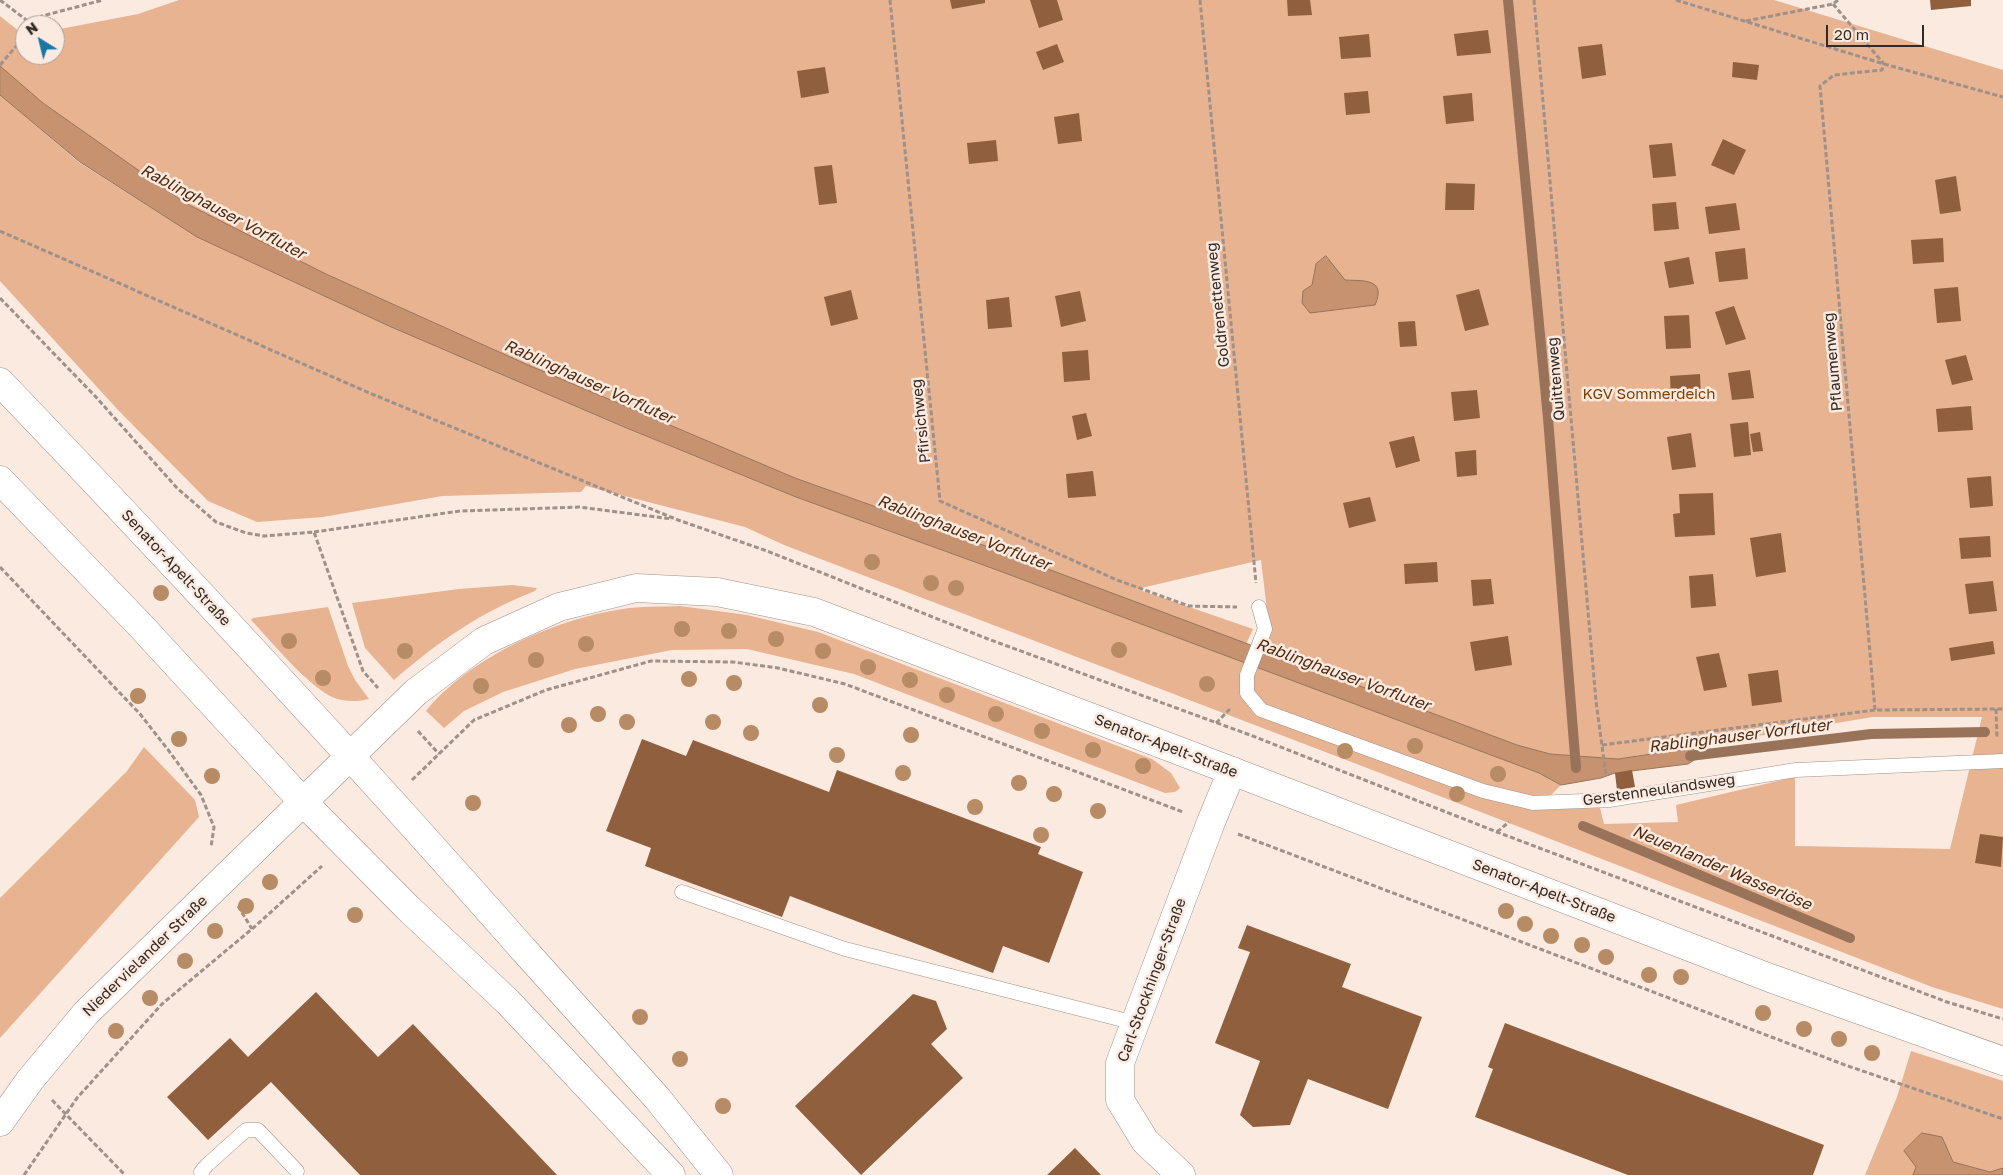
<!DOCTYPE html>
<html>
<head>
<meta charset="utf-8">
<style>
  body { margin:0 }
  #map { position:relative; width:2003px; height:1175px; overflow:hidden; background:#fbeadf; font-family:"Golos Text",sans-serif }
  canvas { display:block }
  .north { position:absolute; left:15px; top:15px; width:50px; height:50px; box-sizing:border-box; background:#fbeadf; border:1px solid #aa9d95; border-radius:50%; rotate:324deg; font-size:14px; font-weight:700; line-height:20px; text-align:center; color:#312a26 }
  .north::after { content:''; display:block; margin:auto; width:18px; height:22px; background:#1879a6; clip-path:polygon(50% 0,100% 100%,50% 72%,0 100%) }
  .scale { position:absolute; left:1826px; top:25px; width:98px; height:22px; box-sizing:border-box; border:2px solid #312a26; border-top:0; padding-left:6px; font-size:15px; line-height:18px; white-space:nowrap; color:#312a26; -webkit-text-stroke:4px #fbeadf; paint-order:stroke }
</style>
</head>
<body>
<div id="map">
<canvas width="2003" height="1175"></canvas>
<div class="north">N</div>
<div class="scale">20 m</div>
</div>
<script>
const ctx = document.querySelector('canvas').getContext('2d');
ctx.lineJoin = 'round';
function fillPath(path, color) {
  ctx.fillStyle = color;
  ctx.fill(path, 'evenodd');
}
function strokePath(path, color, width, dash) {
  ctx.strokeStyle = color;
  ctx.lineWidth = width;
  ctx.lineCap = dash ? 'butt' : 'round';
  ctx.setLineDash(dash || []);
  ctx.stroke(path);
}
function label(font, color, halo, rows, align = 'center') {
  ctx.font = font + ' "Golos Text",sans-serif';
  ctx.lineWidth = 5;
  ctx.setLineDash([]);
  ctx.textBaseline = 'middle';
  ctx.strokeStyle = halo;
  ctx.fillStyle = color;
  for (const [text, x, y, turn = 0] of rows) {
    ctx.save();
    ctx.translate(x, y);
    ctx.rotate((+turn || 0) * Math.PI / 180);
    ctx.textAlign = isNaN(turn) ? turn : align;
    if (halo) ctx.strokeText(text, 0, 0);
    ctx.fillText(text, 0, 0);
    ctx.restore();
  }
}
fillPath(new Path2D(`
  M 179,0 L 1774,0 L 2003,70 L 2003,1009 L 1932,987 L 1375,771 L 784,545 L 745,527 L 586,486 L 581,492 L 442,496 L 323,517 L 257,522 L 208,501 L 118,410 L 0,281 L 0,95 L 80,163 L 197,237 L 389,326 L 623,427 L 796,497 L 997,570 L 1539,773 L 1561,785 L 1537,809 L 1600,808 L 1604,824 L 1678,822 L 1676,805 L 1795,777 L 1795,846 L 1950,849 L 1982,717 L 1873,717 L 1618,759 L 1550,754 L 1517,745 L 1267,652 L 1269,627 L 1261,560 L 1137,589 L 1253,629 L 1246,644 L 1008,554 L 795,478 L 528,365 L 326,274 L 185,203 L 43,103 L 0,66 L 0,16 L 25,36 L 25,55 L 55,55 L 55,30 L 138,14 Z
  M 512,585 L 537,588 L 535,591 C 479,613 439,641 394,680 L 365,648 L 352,603 L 459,589 Z
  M 680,606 L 747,615 L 818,632 L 1152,759 L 1171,773 L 1180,788 L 1175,792 L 1165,793 L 854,674 L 747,649 L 672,650 L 575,669 L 503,692 L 464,711 L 444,728 L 426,711 C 470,657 555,619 623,609 C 641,606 661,607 680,606 Z
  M 328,607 L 348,666 L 355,680 L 369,699 C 358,702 343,702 332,697 C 306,684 272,642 251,620 L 253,618 Z
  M 144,747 L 195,800 L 199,817 L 0,1038 L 0,898 L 127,771 Z
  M 1911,1051 L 2003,1081 L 2003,1168 L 1990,1172 L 1952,1162 L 1942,1137 L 1916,1167 L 1913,1175 L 1865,1175 L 1897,1097 Z`), '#e7b391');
const water = new Path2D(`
  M 0,66 L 43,103 L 185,203 L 326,274 L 528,365 L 795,478 L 1008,554 L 1517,745 L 1550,754 L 1618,759 L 1691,748 L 1702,755 L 1688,764 L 1615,773 L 1601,778 L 1561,785 L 1539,773 L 997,570 L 796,497 L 624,427 L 389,326 L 197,237 L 80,162 L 0,95 Z
  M 1326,256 L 1345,280 C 1363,281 1387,278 1375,305 L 1310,313 L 1302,303 L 1303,291 L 1312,285 L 1316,264 Z
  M 1922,1133 L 1942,1137 L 1953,1162 L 1990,1172 L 2003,1168 L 2003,1175 L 1913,1175 L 1916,1167 L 1904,1151 Z`);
fillPath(water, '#c6926f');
strokePath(water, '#997359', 1);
strokePath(new Path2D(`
  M 1508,0 L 1548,418 L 1576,768
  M 1690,756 L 1871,734 L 1985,732
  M 1583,826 L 1850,938`), '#997359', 10);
fillPath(new Path2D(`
  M 950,0 L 985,0 L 985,3 L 952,9 Z
  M 1030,0 L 1057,0 L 1063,20 L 1039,28 Z
  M 1287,0 L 1310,0 L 1312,15 L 1288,16 Z
  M 1930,0 L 1971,0 L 1971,6 L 1931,10 Z
  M 1488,30 L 1491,53 L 1457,56 L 1454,34 Z
  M 1369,34 L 1371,57 L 1341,59 L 1339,37 Z
  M 1057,44 L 1064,62 L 1043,70 L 1036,52 Z
  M 1602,44 L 1606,75 L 1582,79 L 1578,47 Z
  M 1733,62 L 1759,65 L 1757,80 L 1732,77 Z
  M 825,67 L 829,93 L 801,98 L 797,71 Z
  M 1368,91 L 1370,113 L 1346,115 L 1344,93 Z
  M 1472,93 L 1474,121 L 1446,124 L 1443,96 Z
  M 1079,113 L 1082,141 L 1058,144 L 1054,117 Z
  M 1723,139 L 1746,150 L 1734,175 L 1711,165 Z
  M 996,140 L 998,161 L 969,164 L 967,143 Z
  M 1672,143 L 1676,176 L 1653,178 L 1649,145 Z
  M 832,165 L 837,203 L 819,205 L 814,167 Z
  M 1956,176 L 1961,211 L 1940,214 L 1935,180 Z
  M 1446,183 L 1475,184 L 1474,210 L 1445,210 Z
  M 1676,202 L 1679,229 L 1654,231 L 1652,204 Z
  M 1736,203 L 1740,230 L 1709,234 L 1705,207 Z
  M 1943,238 L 1944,262 L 1913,264 L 1911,240 Z
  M 1745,248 L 1748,279 L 1719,282 L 1715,252 Z
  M 1689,257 L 1694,284 L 1669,288 L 1664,262 Z
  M 1958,287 L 1961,321 L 1937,323 L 1934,289 Z
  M 1479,289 L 1489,325 L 1465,331 L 1456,295 Z
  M 851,290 L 858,319 L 831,326 L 824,297 Z
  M 1080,291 L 1086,321 L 1061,327 L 1055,296 Z
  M 1009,297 L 1012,327 L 988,329 L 986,300 Z
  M 1734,306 L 1746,339 L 1726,345 L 1715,312 Z
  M 1689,315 L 1691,348 L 1666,349 L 1664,316 Z
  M 1415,321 L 1417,346 L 1400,347 L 1398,322 Z
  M 1088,350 L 1090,380 L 1064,382 L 1062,352 Z
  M 1966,355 L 1973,380 L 1952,385 L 1945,360 Z
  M 1750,370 L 1754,398 L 1732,400 L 1728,373 Z
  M 1700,374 L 1701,399 L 1671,401 L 1670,376 Z
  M 1477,390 L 1480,418 L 1454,421 L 1451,392 Z
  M 1971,406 L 1973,430 L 1938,432 L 1936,409 Z
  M 1086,413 L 1092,436 L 1077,440 L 1072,416 Z
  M 1748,422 L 1751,455 L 1734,457 L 1730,424 Z
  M 1760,432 L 1763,451 L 1753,452 L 1750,434 Z
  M 1691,433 L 1696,467 L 1672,470 L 1667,437 Z
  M 1414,436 L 1420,461 L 1396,468 L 1389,442 Z
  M 1476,450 L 1477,475 L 1457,477 L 1455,452 Z
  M 1093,471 L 1096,496 L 1068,498 L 1066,474 Z
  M 1991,476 L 1993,506 L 1970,508 L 1967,478 Z
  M 1713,493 L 1715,535 L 1675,537 L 1673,514 L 1680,513 L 1679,494 Z
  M 1370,497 L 1376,521 L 1349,528 L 1343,503 Z
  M 1781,533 L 1786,572 L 1756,577 L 1750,538 Z
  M 1990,536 L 1991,557 L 1961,559 L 1959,538 Z
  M 1437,562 L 1438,582 L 1405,584 L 1404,564 Z
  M 1713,574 L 1716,606 L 1691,608 L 1689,576 Z
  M 1491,579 L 1494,604 L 1473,606 L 1471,580 Z
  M 1993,581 L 1997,611 L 1969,614 L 1965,584 Z
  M 1508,636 L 1512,665 L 1475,671 L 1470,642 Z
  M 1993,641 L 1995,654 L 1951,661 L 1949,648 Z
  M 1719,653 L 1727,687 L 1704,691 L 1696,657 Z
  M 1778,670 L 1782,702 L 1752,706 L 1748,674 Z
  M 642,739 L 686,756 L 693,740 L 829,792 L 837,770 L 1041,847 L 1038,854 L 1083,872 L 1049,963 L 1003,946 L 993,973 L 790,896 L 782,917 L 645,866 L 651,848 L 606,831 Z
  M 1632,770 L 1635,787 L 1617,790 L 1615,773 Z
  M 1980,834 L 2003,837 L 2001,867 L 1975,863 Z
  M 1247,925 L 1351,964 L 1342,987 L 1422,1017 L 1388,1109 L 1308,1079 L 1290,1125 L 1253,1127 L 1240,1115 L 1260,1061 L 1215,1043 L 1250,952 L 1238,948 Z
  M 316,992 L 378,1057 L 413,1024 L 557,1175 L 360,1175 L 271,1082 L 208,1140 L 167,1097 L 230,1038 L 248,1057 Z
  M 913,994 L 936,1001 L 947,1029 L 931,1044 L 963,1078 L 861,1175 L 795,1106 Z
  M 1505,1023 L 1824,1145 L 1813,1175 L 1628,1175 L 1475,1117 L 1493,1069 L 1488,1067 Z
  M 1075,1148 L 1101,1175 L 1047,1175 Z`), '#905f3e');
const service = new Path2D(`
  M 1259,607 L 1265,629 L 1247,675 L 1247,693 L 1261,710 L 1483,791 L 1533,803 L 1609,800 L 1796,770 L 2003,761
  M 682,892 L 845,949 L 1135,1023
  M 202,1175 L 201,1172 L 207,1165 L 246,1130 L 258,1130 L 297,1171`);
const minor = new Path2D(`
  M 0,1122 L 30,1080 L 86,1013 L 303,802
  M 1181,1175 L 1145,1141 L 1120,1100 L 1120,1063 L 1211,822 L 1232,771`);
const tertiary = new Path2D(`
  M 0,382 C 178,568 353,756 523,949
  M 0,480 L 140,625 L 303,802 L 408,908
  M 303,802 L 416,692 L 484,641 L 559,607 L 636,588 L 717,592 L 814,612 L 1232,771 L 1770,978 L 2003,1061`);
const motorway = new Path2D(`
  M 408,908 L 508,1002 L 671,1175
  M 523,949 L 657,1098 L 719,1175`);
strokePath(service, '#a09187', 15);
strokePath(minor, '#a09187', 29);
strokePath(tertiary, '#a09187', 29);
strokePath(motorway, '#a09187', 29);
strokePath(new Path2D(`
  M 0,0 L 33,25
  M 890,0 L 940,501 L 1117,580 L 1189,606 L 1237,607
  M 1200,0 L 1256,583
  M 1534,0 L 1596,701 L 1606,776
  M 1676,0 L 1884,64 L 2003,97
  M 1833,4 L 1884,64 L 1882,70 L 1834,75 L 1820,86 L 1875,710
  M 1746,21 L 1833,4 L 1838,0
  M 35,25 L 42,16 L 103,0
  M 0,65 L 25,36
  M 0,231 L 367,392 L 678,520 L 767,551 L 988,639 L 1250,735 L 1497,832 L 1947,1002 L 2003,1019
  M 0,298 L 95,396 L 177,488 L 216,522 L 246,533 L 264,536 L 314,532 L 363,671 L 378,688
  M 314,532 L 460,511 L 579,507 L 672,519
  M 0,567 L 140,714 L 169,751 L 201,795 L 214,827 L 211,847
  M 1996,709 L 1997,738
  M 1216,723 L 1230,709
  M 418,731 L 439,754
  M 1602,745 L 1875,710 L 2003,709
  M 412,780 L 474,720 L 546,690 L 651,661 L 733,662 L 778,668 L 845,684 L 1183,812
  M 1497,832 L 1509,822
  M 1238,834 L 1845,1065 L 2003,1119
  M 238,906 L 252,929
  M 52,1100 L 125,1175
  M 24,1175 L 77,1098 L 162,1004 L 252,929 L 322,866`), '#9e9189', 3, [5, 2.5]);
strokePath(service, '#fff', 14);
strokePath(minor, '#fff', 28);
strokePath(tertiary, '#fff', 28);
strokePath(motorway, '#fff', 28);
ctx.fillStyle = '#b78b64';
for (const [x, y] of [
  [872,562],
  [931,583],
  [956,588],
  [161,593],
  [682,629],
  [729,631],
  [776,639],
  [289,641],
  [586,644],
  [1119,650],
  [405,651],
  [823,651],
  [536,660],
  [868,667],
  [323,678],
  [689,679],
  [910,680],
  [734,683],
  [1207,684],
  [481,686],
  [947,695],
  [138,696],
  [820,705],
  [598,714],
  [996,714],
  [627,722],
  [713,722],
  [569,725],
  [1042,731],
  [751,733],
  [911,735],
  [179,739],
  [1415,746],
  [1093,750],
  [1345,751],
  [837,755],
  [1143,766],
  [903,773],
  [1498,774],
  [212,776],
  [1019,783],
  [1054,794],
  [1457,794],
  [473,803],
  [975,807],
  [1098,811],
  [1041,835],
  [270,882],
  [246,906],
  [1506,911],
  [355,915],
  [1525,924],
  [215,931],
  [1551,936],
  [1582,945],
  [1606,957],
  [185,961],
  [1649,975],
  [1681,977],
  [150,998],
  [1763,1013],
  [640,1017],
  [1804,1029],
  [116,1031],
  [1839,1039],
  [1872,1053],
  [680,1059],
  [723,1106]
]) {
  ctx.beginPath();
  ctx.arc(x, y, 8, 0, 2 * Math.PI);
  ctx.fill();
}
label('15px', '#312a26', '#fbeadf', [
  ["Goldrenettenweg",1218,305,-96],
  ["Pflaumenweg",1833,362,-95],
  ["Quittenweg",1556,379,-95],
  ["Pfirsichweg",921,421,-96],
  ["Senator-Apelt-Straße",176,568,47],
  ["Senator-Apelt-Straße",1166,746,21],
  ["Gerstenneulandsweg",1659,790,-8],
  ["Senator-Apelt-Straße",1544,891,21],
  ["Niedervielander Straße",145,956,-44],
  ["Carl-Stockhinger-Straße",1152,980,-70]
]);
label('15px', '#7f3e00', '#fbeadf', [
  ["KGV Sommerdeich",1649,394]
]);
label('italic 16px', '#4e2b10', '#fbeadf', [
  ["Rablinghauser Vorfluter",223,212,28],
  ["Rablinghauser Vorfluter",589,382,24],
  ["Rablinghauser Vorfluter",964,533,21],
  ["Rablinghauser Vorfluter",1343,675,20],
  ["Rablinghauser Vorfluter",1740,736,-7],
  ["Neuenlander Wasserlöse",1722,868,23]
]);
</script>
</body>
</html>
